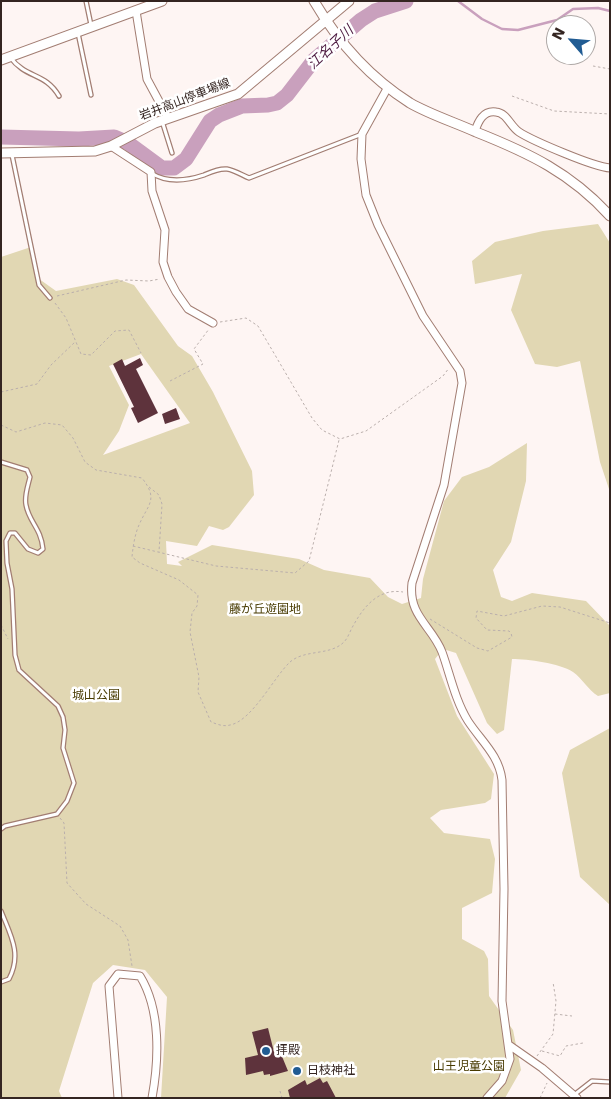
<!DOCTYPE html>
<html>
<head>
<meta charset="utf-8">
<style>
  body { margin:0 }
  #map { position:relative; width:611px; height:1099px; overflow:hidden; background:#fef5f3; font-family:"DejaVu Sans",sans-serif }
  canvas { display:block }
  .frame { position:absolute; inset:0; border:2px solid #342521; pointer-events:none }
  .north { position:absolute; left:546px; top:15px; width:50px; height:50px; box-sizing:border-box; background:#fff; border:1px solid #aea8a6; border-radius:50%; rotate:297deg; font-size:14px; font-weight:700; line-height:20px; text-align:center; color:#342521 }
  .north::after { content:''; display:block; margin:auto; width:18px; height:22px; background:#215c93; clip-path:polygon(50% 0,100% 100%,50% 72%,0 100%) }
</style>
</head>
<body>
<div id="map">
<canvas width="611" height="1099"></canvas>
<div class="frame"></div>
<div class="north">N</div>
</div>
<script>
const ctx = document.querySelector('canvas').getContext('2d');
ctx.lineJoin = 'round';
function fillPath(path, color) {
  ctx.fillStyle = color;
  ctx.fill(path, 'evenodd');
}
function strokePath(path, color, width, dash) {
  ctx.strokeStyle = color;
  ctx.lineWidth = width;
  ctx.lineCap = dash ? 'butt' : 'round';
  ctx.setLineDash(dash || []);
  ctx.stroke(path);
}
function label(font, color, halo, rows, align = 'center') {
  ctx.font = font + ' "DejaVu Sans","Noto Sans JP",sans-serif';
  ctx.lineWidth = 5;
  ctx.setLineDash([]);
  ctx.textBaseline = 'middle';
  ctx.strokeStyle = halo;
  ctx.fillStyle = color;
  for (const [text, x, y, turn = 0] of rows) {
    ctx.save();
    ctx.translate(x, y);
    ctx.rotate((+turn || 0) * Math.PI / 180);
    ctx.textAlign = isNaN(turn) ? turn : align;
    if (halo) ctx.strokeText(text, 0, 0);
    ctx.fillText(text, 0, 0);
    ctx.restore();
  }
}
fillPath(new Path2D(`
  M 598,224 L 610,243 L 610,492 L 600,462 L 580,361 L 557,367 L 535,364 L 511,310 L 522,274 L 475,284 L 472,261 L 495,242 L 543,231 Z
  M 31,247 L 35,276 L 56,291 L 117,279 L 134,285 L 178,346 L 192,356 L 213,392 L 252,471 L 254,495 L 229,527 L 223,530 L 209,526 L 197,546 L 166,541 L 167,564 L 182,566 L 178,562 L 212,545 L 299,559 L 324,570 L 370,578 L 388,597 L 402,604 L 421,598 L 423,579 L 444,501 L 462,477 L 489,467 L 527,443 L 526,481 L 511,542 L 493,570 L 501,597 L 512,601 L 532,593 L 586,601 L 610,626 L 610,693 L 598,696 C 588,690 582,678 573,672 C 559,663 528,659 512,659 L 504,730 L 497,734 L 487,723 L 456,653 L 443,649 L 435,659 L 457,716 L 494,774 L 491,799 L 485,803 L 441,810 L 430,818 L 444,833 L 490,839 L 495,859 L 492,893 L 462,908 L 462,939 L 484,951 L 488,959 L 489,996 L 513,1030 L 521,1070 L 505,1098 L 161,1098 L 167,997 L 145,970 L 113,965 L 93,983 L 59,1091 L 62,1098 L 1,1098 L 1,257 ZM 141,354 L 190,423 L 103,455 L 119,431 L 129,405 L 109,366 Z
  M 610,728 L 610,905 L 580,877 L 562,773 L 570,750 Z`), '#e1d7b3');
strokePath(new Path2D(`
  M 458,1 L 482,19 L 502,29 L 518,30 L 557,20 L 573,9 L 598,8 L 610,11`), '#c9a0bd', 2.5);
strokePath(new Path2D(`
  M 1,137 L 79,139 L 114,137 L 128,143 L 162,168 L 174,168 L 186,159 L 210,121 L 219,115 L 242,106 L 268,105 L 277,103 L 287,95 L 314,60 L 361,20 L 375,11 L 406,1`), '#c9a0bd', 15);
fillPath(new Path2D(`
  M 140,358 L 143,365 L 136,369 L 158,413 L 138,423 L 131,408 L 134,407 L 113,364 L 122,359 L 125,366 Z
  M 176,408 L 180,419 L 165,424 L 162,414 Z
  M 268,1028 L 275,1056 L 281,1054 L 288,1071 L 270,1076 L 270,1074 L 264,1075 L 263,1071 L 246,1075 L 245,1058 L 258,1055 L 252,1032 Z
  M 320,1078 L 323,1083 L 327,1081 L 336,1098 L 290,1098 L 288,1090 L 305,1080 L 307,1085 Z`), '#5e333c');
const lane = new Path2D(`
  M 86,1 L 91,25
  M 78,33 L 91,95
  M 10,57 C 26,79 45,72 59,96
  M 162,121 L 172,153
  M 12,155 L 39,285 L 50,298
  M 151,173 C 167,183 186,181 204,175 C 211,172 219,168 227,169 C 234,170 242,175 249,178 L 362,134
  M 1,462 L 27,470 L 30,477 C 28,486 24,496 26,505 C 29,522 41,528 43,549 L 38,553 L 28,549 L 15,533 L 10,533 L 6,541 L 7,563 L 12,589 L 15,655 L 19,670 L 58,706 L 63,717 L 65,730 L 63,748 L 74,783 L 67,801 L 57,814 L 5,826 L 1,829
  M 1,911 C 11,936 22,954 9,979 L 1,982
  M 574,1095 L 592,1081 L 610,1082`);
const street = new Path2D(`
  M 136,11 L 147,79 L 168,118
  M 388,87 L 362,134 L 361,159 L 366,195 L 378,225 L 423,316 L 460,371 L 462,383 L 444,485 L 412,583 C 408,616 432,626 442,652 C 450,674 455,700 468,721 C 481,741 499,755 502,780 L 504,889 L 502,1001 L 510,1059 L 502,1081 L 487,1098
  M 475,131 C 478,122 483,110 496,112 C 507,113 510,126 519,132 C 533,141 594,167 610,168
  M 111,146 L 151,172 L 152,191 L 165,230 L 163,262 L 168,277 L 176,292 L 188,309 L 213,323
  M 509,1045 L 542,1068 L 577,1098
  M 118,1098 L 109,986 L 118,974 L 140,976 C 161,1010 159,1060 152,1098`);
const secondary = new Path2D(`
  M 314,1 C 338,42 369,77 410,103 C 431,115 454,122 476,132 C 529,153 571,173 610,216
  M 1,60 L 162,1
  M 1,153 L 95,151 L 111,146 L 155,123 L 238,94 L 349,1`);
strokePath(lane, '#a27d72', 5.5);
strokePath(street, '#a27d72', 9);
strokePath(secondary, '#a27d72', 11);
strokePath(new Path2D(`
  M 593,66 L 610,69
  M 512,96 L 554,111 L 610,114
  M 57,296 L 126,280 L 149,281 L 160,279
  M 55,303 L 66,318 L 81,354 L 91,355 L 115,331 L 129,330 L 141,353
  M 220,322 L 246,318 L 258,326 L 312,418 L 322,430 L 340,439 L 366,431 L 443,376 L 449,368
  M 170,381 L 203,364 L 194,349 L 209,329
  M 1,392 L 37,384 L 51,365 L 75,342
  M 1,425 L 16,432 L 45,423 L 62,425 L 73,438 L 85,462 L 96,470 L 142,478 C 159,500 148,504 139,525 C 135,534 133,546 132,557 L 140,563 L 179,580 L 198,595 L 197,606 L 192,613 L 190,632 L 199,677 L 198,692 L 211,722 C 217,724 223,727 230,725 C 252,721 274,677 290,662 C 305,649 330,656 344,642 C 348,638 350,631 353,626 C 364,606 379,588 403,592
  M 149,487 L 159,495 L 162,504 L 159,552
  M 133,546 L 216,566 L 295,573 L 309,561 L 339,440
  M 430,619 L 477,648 L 488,651 L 512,637 L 511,633 L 509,631 L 487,630 L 476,618 L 477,611 L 504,616 L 542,606 L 560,607 L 610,623
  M 1,625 L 8,639
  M 60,818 L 64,823 L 67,883 L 86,904 L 120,926 L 128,940 L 132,966
  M 555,1014 L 572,1016
  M 542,1051 L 560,1056 L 566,1046 L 583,1043
  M 537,1056 L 553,1034 L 556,1001 L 553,982
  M 280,1091 L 282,1098
  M 540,1098 L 547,1083`), '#baafac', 1, [2.5, 2.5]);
strokePath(lane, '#fff', 3);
strokePath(street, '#fff', 7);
strokePath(secondary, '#fff', 9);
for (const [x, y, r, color] of [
  [266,1051,5,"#215c93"],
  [297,1071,5,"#215c93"]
]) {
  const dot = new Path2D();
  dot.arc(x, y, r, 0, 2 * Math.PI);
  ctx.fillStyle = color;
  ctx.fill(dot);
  strokePath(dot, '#fff', 2);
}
label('12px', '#342521', '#fff', [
  ["岩井高山停車場線",185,100,-21]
]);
label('12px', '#473a00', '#fff', [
  ["藤が丘遊園地",265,610],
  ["城山公園",96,696],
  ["山王児童公園",469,1067]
]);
label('12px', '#342521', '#fff', [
  ["拝殿",276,1051],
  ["日枝神社",307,1071]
], 'left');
label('italic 14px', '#4c1a40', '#fff', [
  ["江名子川",331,48,-43]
]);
</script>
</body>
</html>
